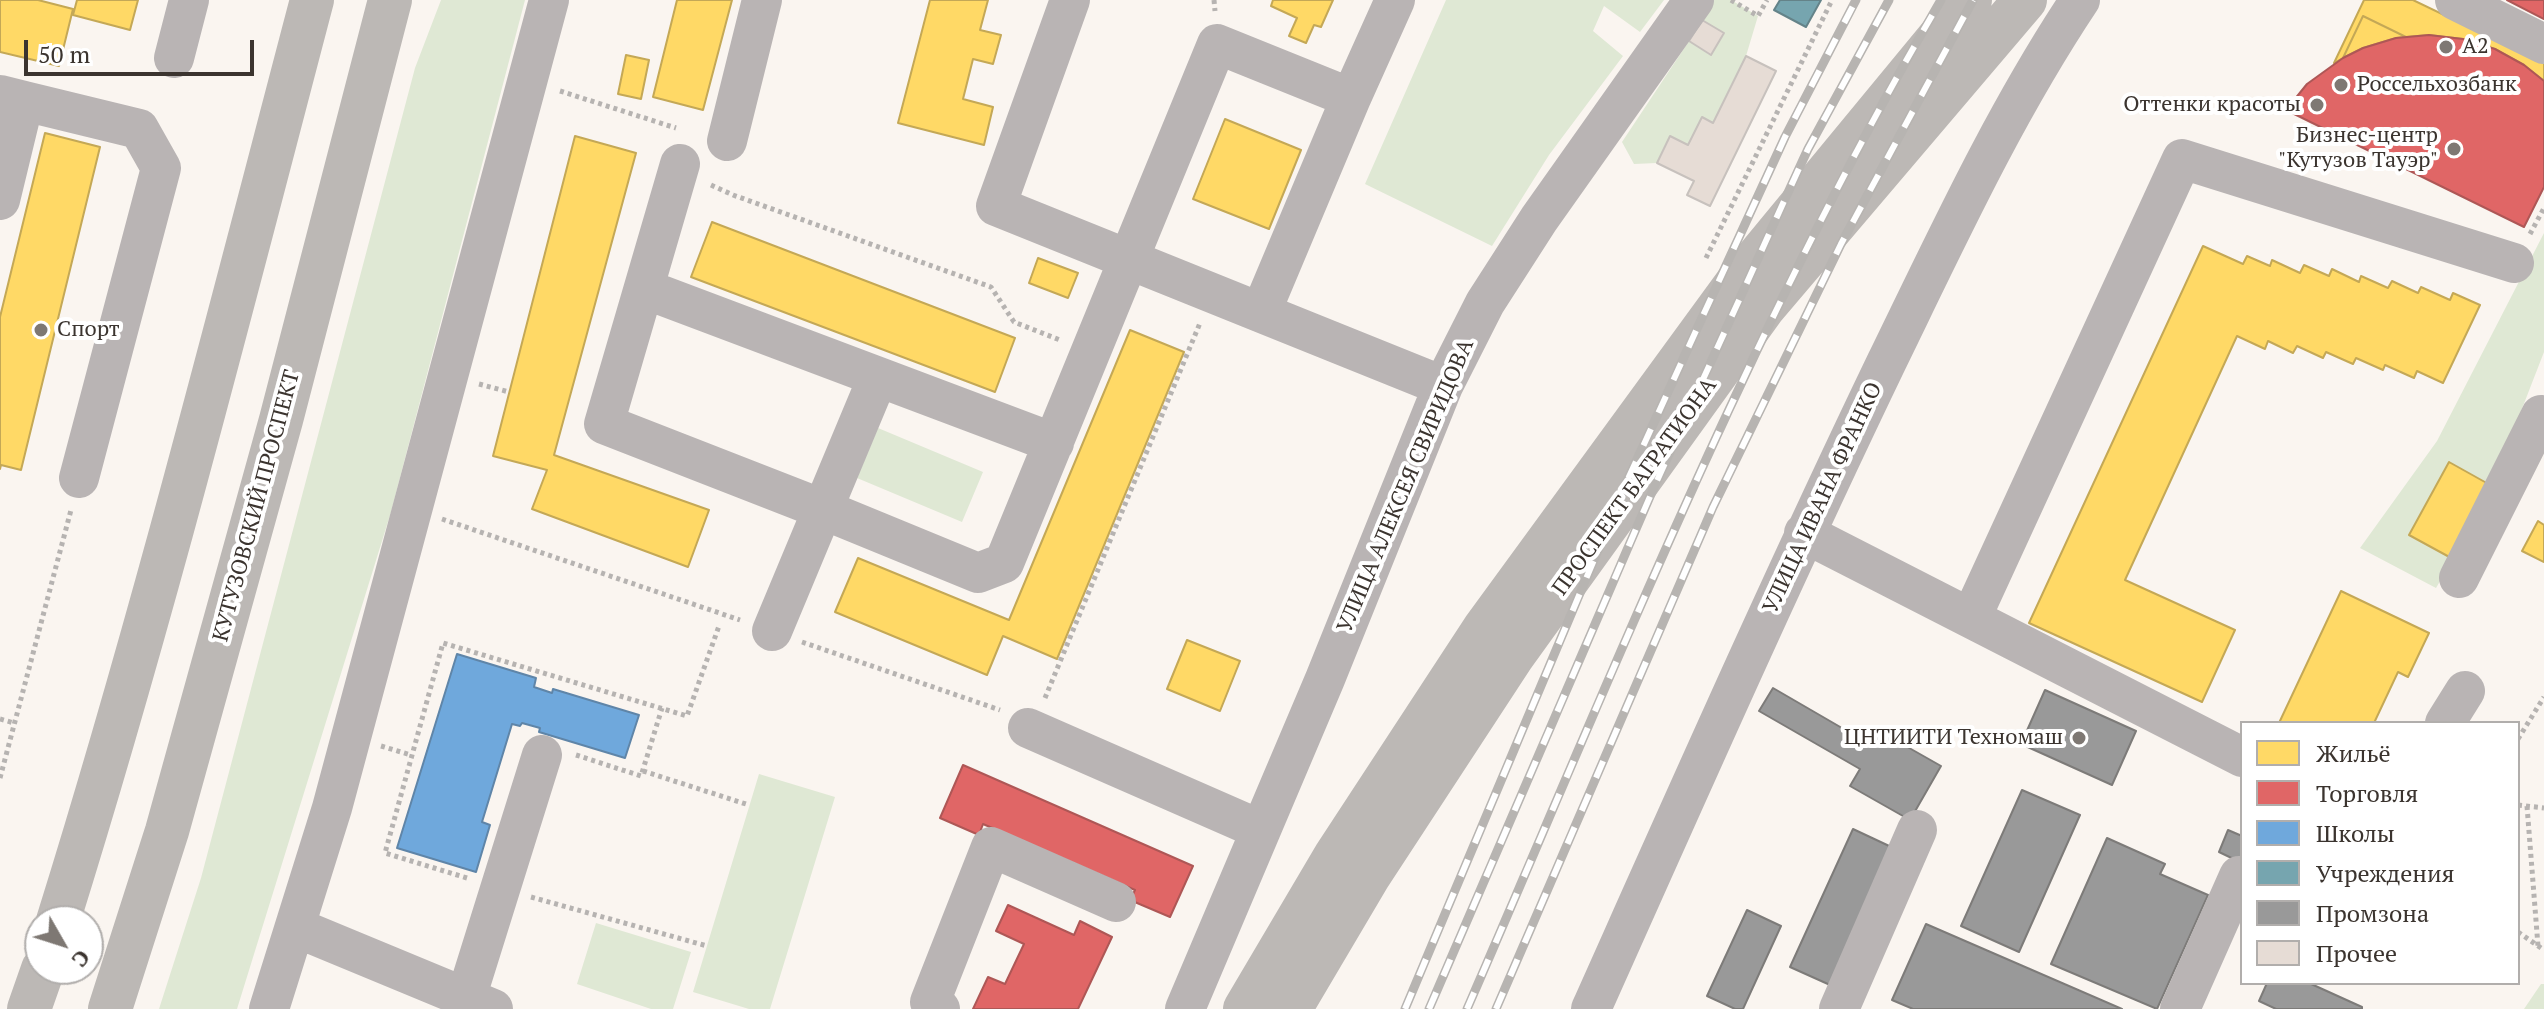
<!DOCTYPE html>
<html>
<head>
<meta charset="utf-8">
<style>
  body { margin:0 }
  #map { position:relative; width:2544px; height:1009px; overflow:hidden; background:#faf5f0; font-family:"PT Serif",serif }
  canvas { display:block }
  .legend { position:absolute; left:2240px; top:721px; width:280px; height:264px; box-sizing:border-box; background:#fff; border:2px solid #b1aeac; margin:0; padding:10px 14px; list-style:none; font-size:24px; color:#3b342f }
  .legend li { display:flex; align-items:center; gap:16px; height:40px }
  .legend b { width:40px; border:2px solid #b1aeac }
  .north { position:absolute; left:24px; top:905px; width:80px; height:80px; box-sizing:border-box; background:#fff; border:2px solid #b1aeac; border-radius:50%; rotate:129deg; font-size:22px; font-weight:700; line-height:32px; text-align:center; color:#3b342f }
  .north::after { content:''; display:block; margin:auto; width:28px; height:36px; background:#7e7873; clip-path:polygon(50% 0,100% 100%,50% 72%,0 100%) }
  .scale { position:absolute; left:24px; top:40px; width:230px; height:36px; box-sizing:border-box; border:4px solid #3b342f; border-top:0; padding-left:10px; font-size:24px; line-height:28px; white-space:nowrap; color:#3b342f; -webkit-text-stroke:6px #fff; paint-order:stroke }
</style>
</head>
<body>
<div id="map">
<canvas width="2544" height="1009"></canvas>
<ul class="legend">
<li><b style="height:22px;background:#ffd966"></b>Жильё</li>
<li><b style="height:22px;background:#e06666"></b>Торговля</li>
<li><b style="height:22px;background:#6fa8dc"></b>Школы</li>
<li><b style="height:22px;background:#76a5af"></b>Учреждения</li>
<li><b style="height:22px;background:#999"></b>Промзона</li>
<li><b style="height:22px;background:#e6dcd5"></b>Прочее</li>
</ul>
<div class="north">С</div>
<div class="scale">50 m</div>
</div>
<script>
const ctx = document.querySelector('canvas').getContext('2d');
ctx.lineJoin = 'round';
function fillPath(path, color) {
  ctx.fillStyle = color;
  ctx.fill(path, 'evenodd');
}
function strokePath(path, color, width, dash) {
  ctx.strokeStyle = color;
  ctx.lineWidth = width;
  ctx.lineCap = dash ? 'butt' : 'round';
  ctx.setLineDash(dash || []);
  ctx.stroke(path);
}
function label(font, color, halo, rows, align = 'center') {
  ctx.font = font + ' "PT Serif",serif';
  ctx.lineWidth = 8;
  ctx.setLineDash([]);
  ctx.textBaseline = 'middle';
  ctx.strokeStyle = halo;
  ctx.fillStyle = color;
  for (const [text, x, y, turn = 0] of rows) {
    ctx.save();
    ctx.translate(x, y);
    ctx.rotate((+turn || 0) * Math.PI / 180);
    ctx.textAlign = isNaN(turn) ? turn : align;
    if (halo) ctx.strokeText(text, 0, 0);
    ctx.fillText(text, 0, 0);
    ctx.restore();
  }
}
fillPath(new Path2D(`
  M 441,0 L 525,0 L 391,512 L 237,1009 L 159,1009 L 201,878 L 415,68 Z
  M 1446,0 L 1664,0 L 1640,32 L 1604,6 L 1593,31 L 1623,56 L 1549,155 L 1492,246 L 1365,184 Z
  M 1714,0 L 1731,0 L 1758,16 L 1746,56 L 1713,123 L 1702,117 L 1688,145 L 1670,136 L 1657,163 L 1634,164 L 1622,142 L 1689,41 L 1710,55 L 1724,34 L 1702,20 Z
  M 2544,233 L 2544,352 L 2492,486 L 2449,463 L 2409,535 L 2453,559 L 2436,588 L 2360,548 L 2437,441 Z
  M 878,428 L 983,472 L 962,522 L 857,478 Z
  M 759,774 L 835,797 L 770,1009 L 749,1009 L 693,992 Z
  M 596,923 L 691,952 L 673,1009 L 651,1009 L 577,984 Z
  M 2541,984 L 2544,984 L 2544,1009 L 2524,1009 Z`), '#dfe8d4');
const homes = new Path2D(`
  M 0,0 L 38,0 L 73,9 L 59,66 L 0,52 Z
  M 77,0 L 138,0 L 130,30 L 73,15 Z
  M 677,0 L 732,0 L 703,110 L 653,97 Z
  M 930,0 L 988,0 L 980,30 L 1001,35 L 993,64 L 973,59 L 963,99 L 993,107 L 984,145 L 898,123 Z
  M 1273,0 L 1333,0 L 1321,27 L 1314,25 L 1306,43 L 1289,36 L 1297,18 L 1271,6 Z
  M 2364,0 L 2413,0 L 2544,63 L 2544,81 L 2524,65 L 2495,49 L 2463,39 L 2429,35 L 2406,37 L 2363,16 L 2343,58 L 2334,63 Z
  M 2363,16 L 2406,37 L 2396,38 L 2363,48 L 2343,58 Z
  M 626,55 L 649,60 L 641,99 L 618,94 Z
  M 1225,119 L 1301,150 L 1269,229 L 1193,199 Z
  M 45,133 L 100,147 L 21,470 L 1,465 L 0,469 L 0,317 Z
  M 575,136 L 636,153 L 554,455 L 709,510 L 688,567 L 532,509 L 547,470 L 493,456 Z
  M 712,222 L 1015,338 L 995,392 L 691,277 Z
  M 2203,246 L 2243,264 L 2247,256 L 2270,266 L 2272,260 L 2300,273 L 2304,265 L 2329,276 L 2332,269 L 2359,282 L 2361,276 L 2388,288 L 2392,281 L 2418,293 L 2421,287 L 2450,300 L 2453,293 L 2480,305 L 2443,383 L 2417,371 L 2414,378 L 2385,365 L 2383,370 L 2356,358 L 2353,364 L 2326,352 L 2323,358 L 2297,346 L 2293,353 L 2268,341 L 2265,349 L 2237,336 L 2125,580 L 2235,630 L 2202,702 L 2029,623 Z
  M 1038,258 L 1078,273 L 1068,298 L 1029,283 Z
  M 1130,330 L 1184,352 L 1057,659 L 1003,636 L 987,675 L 835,612 L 858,558 L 1009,620 Z
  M 2449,462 L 2492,486 L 2453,559 L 2409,535 Z
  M 2538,521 L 2544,525 L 2544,562 L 2522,551 Z
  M 2341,591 L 2429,633 L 2408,677 L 2398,672 L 2374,723 L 2279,723 Z
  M 1187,640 L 1240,661 L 1220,711 L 1167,689 Z`);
fillPath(homes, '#ffd966');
strokePath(homes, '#c4a856', 2);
const shops = new Path2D(`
  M 2507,0 L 2544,0 L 2544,19 Z
  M 2429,35 L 2463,39 L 2495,49 L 2524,65 L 2544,81 L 2544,187 L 2524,227 L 2286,110 L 2307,84 L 2343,58 L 2363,48 L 2396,38 Z
  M 963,765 L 1193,866 L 1170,917 L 1130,900 L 1135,890 L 983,824 L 979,835 L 940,818 Z
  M 1008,905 L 1074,935 L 1080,921 L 1112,937 L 1078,1009 L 973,1009 L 988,977 L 1005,984 L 1024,944 L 996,931 Z`);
fillPath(shops, '#e06666');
strokePath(shops, '#ae5756', 2);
const schools = new Path2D(`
  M 457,654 L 536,678 L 534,687 L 552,693 L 553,689 L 639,715 L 625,758 L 539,732 L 540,728 L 522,723 L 520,726 L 512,724 L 482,822 L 490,825 L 476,872 L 397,848 Z`);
fillPath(schools, '#6fa8dc');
strokePath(schools, '#5f85a8', 2);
const public = new Path2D(`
  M 1780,0 L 1821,0 L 1806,27 L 1774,10 Z`);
fillPath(public, '#76a5af');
strokePath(public, '#648389', 2);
const industry = new Path2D(`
  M 1773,688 L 1873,746 L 1881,732 L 1941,766 L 1910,820 L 1850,786 L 1860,769 L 1759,711 Z
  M 2045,690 L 2136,731 L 2112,785 L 2021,744 Z
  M 2022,790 L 2080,815 L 2019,952 L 1961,926 Z
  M 1853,829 L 1902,852 L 1839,989 L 1790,967 Z
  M 2228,830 L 2242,836 L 2242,863 L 2219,852 Z
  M 2107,838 L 2165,864 L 2160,874 L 2208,895 L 2157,1009 L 2051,964 Z
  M 1747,910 L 1781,926 L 1743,1009 L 1735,1009 L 1707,996 Z
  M 1926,924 L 2122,1009 L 1913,1009 L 1892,1000 Z
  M 2267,983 L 2309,983 L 2362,1007 L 2362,1009 L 2276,1009 L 2259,1001 Z`);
fillPath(industry, '#999');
strokePath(industry, '#7d7b79', 2);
const building = new Path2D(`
  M 1702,20 L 1724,33 L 1711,55 L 1689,41 Z
  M 1746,56 L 1776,71 L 1710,206 L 1687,195 L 1694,181 L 1657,163 L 1670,136 L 1688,145 L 1702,117 L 1713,123 Z`);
fillPath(building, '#e6dcd5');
strokePath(building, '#c7c1bd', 2);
strokePath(new Path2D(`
  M 1214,0 L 1215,11
  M 1731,0 L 1758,16 L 1767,0
  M 560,91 L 676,128
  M 711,185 L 733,195 L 991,287 L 1014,322 L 1060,340
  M 2530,234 L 2544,208
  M 1706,258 L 1832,0
  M 479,384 L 509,392
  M 442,519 L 740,620
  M 802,642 L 1000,710
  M 1045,698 L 1200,323
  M 0,719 L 14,723
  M 2518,739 L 2544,697
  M 381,746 L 411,755
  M 576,755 L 641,776 L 662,708
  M 643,771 L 749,805
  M 0,778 L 71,510
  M 2518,805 L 2544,808
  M 2527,806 L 2538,946
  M 467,878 L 385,853 L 443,643 L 687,716 L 719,626
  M 531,897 L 707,946
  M 2518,932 L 2544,950`), '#b6b3b1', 5, [4, 4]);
strokePath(new Path2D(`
  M 1070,0 L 996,206 L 1443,386
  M 2455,0 L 2544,44
  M 174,58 L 189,0
  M 0,95 L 24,101 L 0,200
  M 24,101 L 139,129 L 161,168 L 79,478
  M 727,141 L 762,0
  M 680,164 L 604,424 L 822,509 L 978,573 L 1004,563 L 1217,44 L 1351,98 L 1395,0
  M 645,289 L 1054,443
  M 1261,312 L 1351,98
  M 1804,533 L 2242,757
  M 2459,578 L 2541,415
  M 1971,618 L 2182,159 L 2514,263
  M 772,631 L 878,377
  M 2445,723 L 2465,691
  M 1028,728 L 1261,830
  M 295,927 L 493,1009
  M 466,998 L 542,755
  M 269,1009 L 332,808 L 549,0
  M 940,1009 L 930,1002 L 991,847 L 1116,902
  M 1185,1009 L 1325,679 L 1443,386 L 1485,303 L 1539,219 L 1694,0
  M 1591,1009 C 1688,792 1784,575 1887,361 C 1947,238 2004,114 2080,0
  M 1839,1009 L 1917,830
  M 2180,1009 L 2239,876`), '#b9b4b4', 40);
strokePath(new Path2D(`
  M 58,921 C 153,617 231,308 312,0
  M 29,1009 L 43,969
  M 110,1009 L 167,831 L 281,420 L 390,0
  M 1245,1009 L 1336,855 L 1484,629 L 1739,280 L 1970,0
  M 1290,1009 L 1368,877 L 1512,657 L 1764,307 L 2025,0`), '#bcb8b5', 44);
const rail = new Path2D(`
  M 1405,1009 L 1628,479 L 1785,137 L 1856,0
  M 1429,1009 L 1655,485 L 1785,199 L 1808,149 L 1889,0
  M 1467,1009 C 1615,668 1753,321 1941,0
  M 1496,1009 L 1713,507 L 1841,244 L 1973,0`);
strokePath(rail, '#b7b4b1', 9);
strokePath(rail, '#fff', 6, [18]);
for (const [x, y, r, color] of [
  [2446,47,8,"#7e7873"],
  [2341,85,8,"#7e7873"],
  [2317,105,8,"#7e7873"],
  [2454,149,8,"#7e7873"],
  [41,330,8,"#7e7873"],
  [2079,738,8,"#7e7873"]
]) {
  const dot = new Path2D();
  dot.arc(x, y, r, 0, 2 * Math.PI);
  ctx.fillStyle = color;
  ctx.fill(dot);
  strokePath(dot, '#fff', 3);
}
label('22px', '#3b342f', '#fff', [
  ["А2",2462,47],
  ["Россельхозбанк",2357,85],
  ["Оттенки красоты",2301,105,"right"],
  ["Бизнес-центр",2438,136,"right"],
  ["\"Кутузов Тауэр\"",2438,161,"right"],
  ["Спорт",57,330],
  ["ЦНТИИТИ Техномаш",2063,738,"right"]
], 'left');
label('22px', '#3b342f', '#fff', [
  ["УЛИЦА АЛЕКСЕЯ СВИРИДОВА",1406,486,-67],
  ["ПРОСПЕКТ БАГРАТИОНА",1635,487,-54],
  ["УЛИЦА ИВАНА ФРАНКО",1823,498,-65],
  ["КУТУЗОВСКИЙ ПРОСПЕКТ",257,506,-75]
]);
</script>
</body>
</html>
